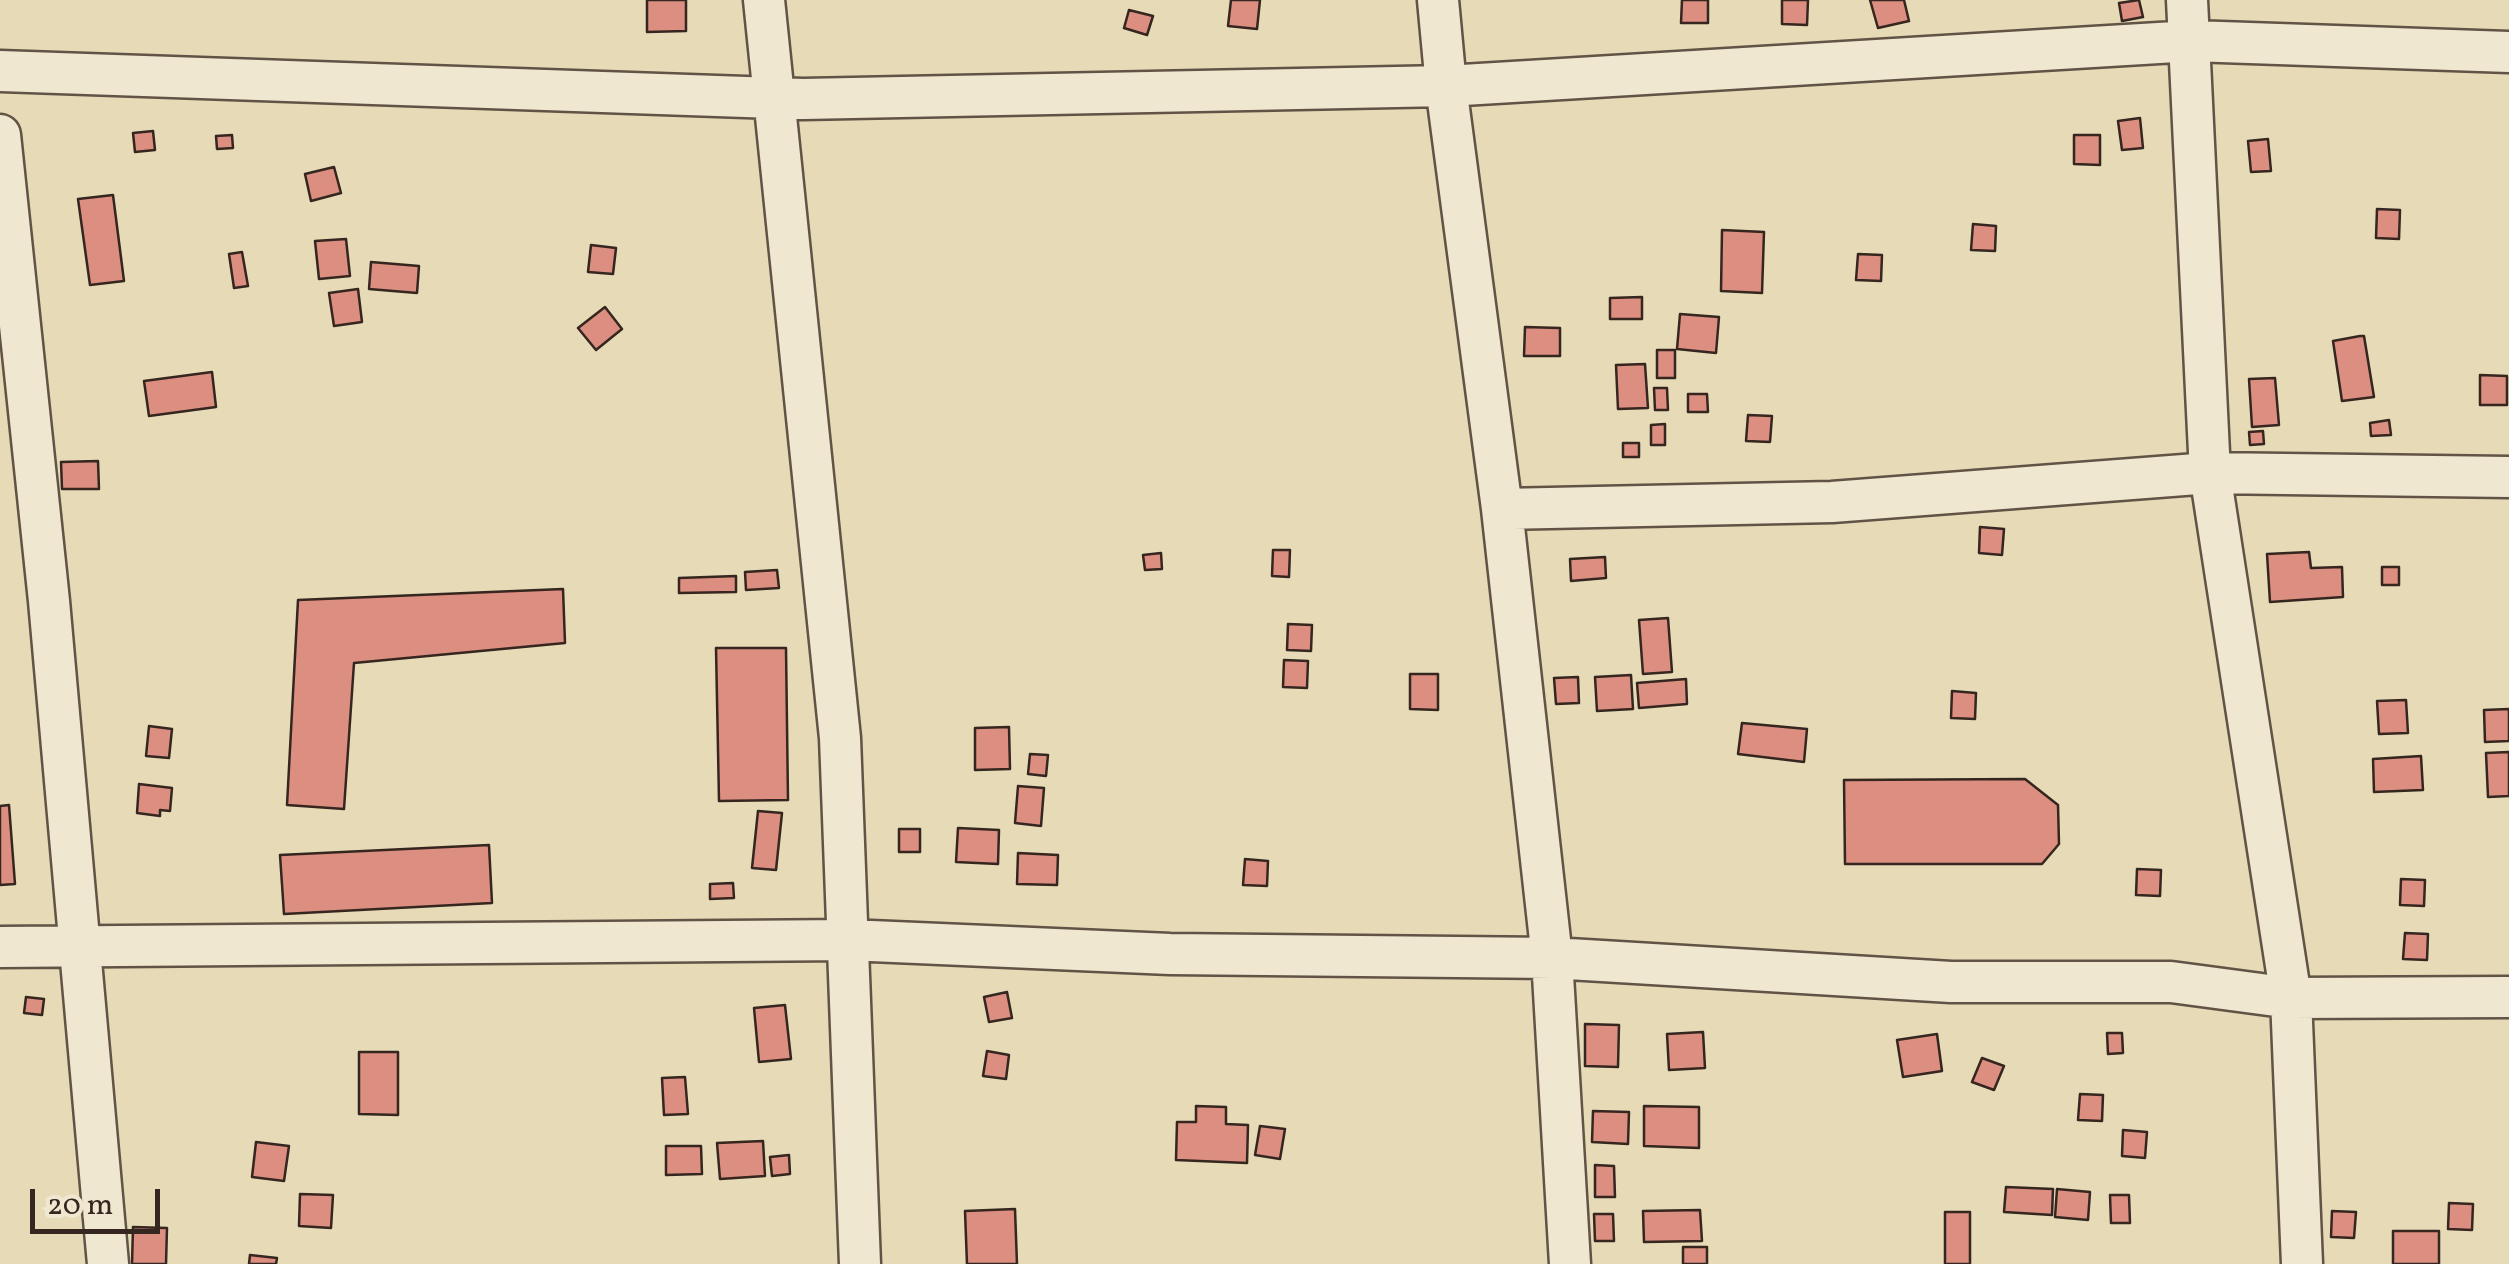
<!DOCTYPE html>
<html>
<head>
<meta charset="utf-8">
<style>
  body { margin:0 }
  #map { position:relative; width:2509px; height:1264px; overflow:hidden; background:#e6dab7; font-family:Vollkorn,serif }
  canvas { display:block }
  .scale { position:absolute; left:30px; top:1189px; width:130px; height:45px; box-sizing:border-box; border:5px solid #35261f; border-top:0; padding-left:12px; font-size:30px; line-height:35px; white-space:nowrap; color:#35261f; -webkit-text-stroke:8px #efe7d0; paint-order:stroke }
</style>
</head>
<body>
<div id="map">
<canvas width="2509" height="1264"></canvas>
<div class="scale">20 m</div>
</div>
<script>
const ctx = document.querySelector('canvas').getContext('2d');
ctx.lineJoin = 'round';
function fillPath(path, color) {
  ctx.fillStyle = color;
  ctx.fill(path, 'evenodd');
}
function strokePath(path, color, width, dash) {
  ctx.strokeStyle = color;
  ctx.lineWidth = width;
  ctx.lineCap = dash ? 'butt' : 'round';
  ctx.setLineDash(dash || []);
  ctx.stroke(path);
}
const building = new Path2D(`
  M 647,0 L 686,0 L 686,31 L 647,32 Z
  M 1231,0 L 1260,0 L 1257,29 L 1228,26 Z
  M 1682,0 L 1708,0 L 1708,23 L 1681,23 Z
  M 1782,0 L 1808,0 L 1807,25 L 1782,24 Z
  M 1870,0 L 1904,0 L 1909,21 L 1878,28 Z
  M 2139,0 L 2143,17 L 2122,21 L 2119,3 Z
  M 1129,10 L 1153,16 L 1147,35 L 1124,28 Z
  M 2140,118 L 2143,148 L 2122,150 L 2118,121 Z
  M 153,131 L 155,150 L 135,152 L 133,133 Z
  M 232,135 L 233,148 L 217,149 L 216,136 Z
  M 2074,135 L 2100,135 L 2100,165 L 2074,164 Z
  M 2268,139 L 2271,171 L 2251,172 L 2248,141 Z
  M 334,167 L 341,193 L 311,201 L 305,174 Z
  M 113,195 L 124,281 L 90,285 L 78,199 Z
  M 2377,209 L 2400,210 L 2399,239 L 2376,238 Z
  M 1973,224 L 1996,226 L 1995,251 L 1971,250 Z
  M 1722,230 L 1764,232 L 1762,293 L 1721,291 Z
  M 346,239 L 350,276 L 319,279 L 315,241 Z
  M 591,245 L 616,248 L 613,274 L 588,272 Z
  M 242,252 L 248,286 L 234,288 L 229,254 Z
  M 1858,254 L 1882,255 L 1881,281 L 1856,280 Z
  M 371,262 L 419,266 L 417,293 L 369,289 Z
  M 358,289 L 362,322 L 334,326 L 329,293 Z
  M 1642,297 L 1642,319 L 1610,319 L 1610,298 Z
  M 605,307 L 622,329 L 596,350 L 578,328 Z
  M 1680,314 L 1719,317 L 1716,353 L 1677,349 Z
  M 1525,327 L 1560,328 L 1560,356 L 1524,356 Z
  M 2360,336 L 2364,336 L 2374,397 L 2342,401 L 2333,341 Z
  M 1657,350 L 1675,350 L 1675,378 L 1657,378 Z
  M 1645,364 L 1648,408 L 1618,409 L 1616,365 Z
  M 212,372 L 216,407 L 149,416 L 144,381 Z
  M 2480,375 L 2507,376 L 2507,405 L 2480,405 Z
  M 2275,378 L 2279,425 L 2252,427 L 2249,379 Z
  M 1654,388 L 1667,388 L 1668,410 L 1655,410 Z
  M 1688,394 L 1707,394 L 1708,412 L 1688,412 Z
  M 1748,415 L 1772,416 L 1770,442 L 1746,441 Z
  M 2389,420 L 2391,435 L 2371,436 L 2370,423 Z
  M 1665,424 L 1665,445 L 1651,445 L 1651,425 Z
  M 2263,431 L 2264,444 L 2250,445 L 2249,432 Z
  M 1623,443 L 1639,443 L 1639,457 L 1623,457 Z
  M 98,461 L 99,489 L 62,489 L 61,462 Z
  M 1980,527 L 2004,529 L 2002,555 L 1979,553 Z
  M 1273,550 L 1290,550 L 1289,577 L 1272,576 Z
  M 2309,552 L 2311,568 L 2342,567 L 2343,597 L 2270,602 L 2267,554 Z
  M 1161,553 L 1162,569 L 1145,570 L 1143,555 Z
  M 1605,557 L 1606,578 L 1571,581 L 1570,559 Z
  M 2382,567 L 2399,567 L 2399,585 L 2382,585 Z
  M 777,570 L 779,588 L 746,590 L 745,572 Z
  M 736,576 L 736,592 L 679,593 L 679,578 Z
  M 563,589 L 565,643 L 354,663 L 344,809 L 287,805 L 298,600 Z
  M 1668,618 L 1672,672 L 1643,674 L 1639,620 Z
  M 1288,624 L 1312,625 L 1311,651 L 1287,650 Z
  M 716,648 L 786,648 L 788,800 L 719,801 Z
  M 1284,660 L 1308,661 L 1307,688 L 1283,687 Z
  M 1410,674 L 1438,674 L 1438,710 L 1410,709 Z
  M 1631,675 L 1633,709 L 1597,711 L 1595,677 Z
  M 1578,677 L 1579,703 L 1556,704 L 1554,678 Z
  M 1686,679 L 1687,704 L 1639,708 L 1637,683 Z
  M 1952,691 L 1976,693 L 1975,719 L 1951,718 Z
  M 2406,700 L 2408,733 L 2379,734 L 2377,701 Z
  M 2509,709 L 2509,741 L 2485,742 L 2484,710 Z
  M 1742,723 L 1807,729 L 1804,762 L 1738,754 Z
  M 149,726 L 172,729 L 169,758 L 146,756 Z
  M 1009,727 L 1010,769 L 975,770 L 975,728 Z
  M 2509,752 L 2509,796 L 2488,797 L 2486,753 Z
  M 1030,754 L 1048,755 L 1046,776 L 1028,774 Z
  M 2421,756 L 2423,790 L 2374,792 L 2373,759 Z
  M 2025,779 L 2058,805 L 2059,844 L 2042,864 L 1845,864 L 1844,780 Z
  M 139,784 L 172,788 L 170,811 L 160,810 L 160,816 L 137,813 Z
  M 1018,786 L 1044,788 L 1041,826 L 1015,823 Z
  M 9,805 L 15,884 L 0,885 L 0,806 Z
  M 758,811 L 782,813 L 776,870 L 752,868 Z
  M 958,828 L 999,830 L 998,864 L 956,862 Z
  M 899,829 L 920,829 L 920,852 L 899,852 Z
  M 489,845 L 492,903 L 284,914 L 280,855 Z
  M 1018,853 L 1058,855 L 1057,885 L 1017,884 Z
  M 1245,859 L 1268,861 L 1267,886 L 1243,885 Z
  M 2137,869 L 2161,870 L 2160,896 L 2136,895 Z
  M 2401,879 L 2425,880 L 2424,906 L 2400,905 Z
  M 733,883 L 734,898 L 710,899 L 710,884 Z
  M 2405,933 L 2428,934 L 2427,960 L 2403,959 Z
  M 1007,992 L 1012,1018 L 989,1022 L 984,997 Z
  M 26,997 L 44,999 L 42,1015 L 24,1013 Z
  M 785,1005 L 791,1059 L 759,1062 L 754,1008 Z
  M 1585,1024 L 1619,1025 L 1618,1067 L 1585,1066 Z
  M 1703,1032 L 1705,1068 L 1669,1070 L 1667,1034 Z
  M 2107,1033 L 2122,1033 L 2123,1053 L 2108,1054 Z
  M 1937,1034 L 1942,1071 L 1903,1077 L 1897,1040 Z
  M 987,1051 L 1009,1055 L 1006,1079 L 983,1076 Z
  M 359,1052 L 398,1052 L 398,1115 L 359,1114 Z
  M 1982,1058 L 2004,1066 L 1994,1090 L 1972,1082 Z
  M 685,1077 L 688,1114 L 664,1115 L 662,1078 Z
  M 2080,1094 L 2103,1095 L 2102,1121 L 2078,1120 Z
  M 1196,1106 L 1226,1107 L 1226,1124 L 1248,1125 L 1247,1163 L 1176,1160 L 1177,1122 L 1196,1122 Z
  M 1644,1106 L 1699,1107 L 1699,1148 L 1644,1146 Z
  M 1593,1111 L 1629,1112 L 1628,1144 L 1592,1142 Z
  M 1260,1126 L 1285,1129 L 1280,1159 L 1255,1155 Z
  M 2123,1130 L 2147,1132 L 2145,1158 L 2122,1156 Z
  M 763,1141 L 765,1176 L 720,1179 L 717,1143 Z
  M 256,1142 L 289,1146 L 284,1181 L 252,1177 Z
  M 666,1146 L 701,1146 L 702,1174 L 666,1175 Z
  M 789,1155 L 790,1174 L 772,1176 L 770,1157 Z
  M 1595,1165 L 1614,1166 L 1615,1197 L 1595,1197 Z
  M 2006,1187 L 2053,1189 L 2052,1215 L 2004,1212 Z
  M 2057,1189 L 2090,1192 L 2088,1220 L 2055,1217 Z
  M 300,1194 L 333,1195 L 331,1228 L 299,1226 Z
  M 2110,1195 L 2129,1195 L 2130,1223 L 2111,1223 Z
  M 2449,1203 L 2473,1204 L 2472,1230 L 2448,1229 Z
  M 1015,1209 L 1017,1264 L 967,1264 L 965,1211 Z
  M 1700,1210 L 1702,1241 L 1644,1242 L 1643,1211 Z
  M 2332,1211 L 2356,1212 L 2354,1238 L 2331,1237 Z
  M 1945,1212 L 1970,1212 L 1970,1264 L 1945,1264 Z
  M 1594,1214 L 1613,1214 L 1614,1241 L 1595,1241 Z
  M 133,1227 L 167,1228 L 166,1264 L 132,1264 Z
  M 2393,1231 L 2439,1231 L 2439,1264 L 2393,1264 Z
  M 1683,1247 L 1707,1247 L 1707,1264 L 1683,1264 Z
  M 250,1255 L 277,1258 L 276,1264 L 249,1264 Z`);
fillPath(building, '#dc8e81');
strokePath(building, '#35261f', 2.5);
const street = new Path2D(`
  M 764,0 L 840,738 L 860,1264
  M 1438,0 L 1446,86 L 2192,41 L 2509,52
  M 2187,0 L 2210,473 L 2291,998 L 2302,1264
  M 0,71 L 803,99 L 1446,86 L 1502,509 L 1552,958 L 1570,1264
  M 0,135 L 49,601 L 108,1264
  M 1502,509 L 1832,502 L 2210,473 L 2509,477
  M 0,947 L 848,940 L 1170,954 L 1552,958 L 1951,982 L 2171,982 L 2291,998 L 2509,997`);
strokePath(street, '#615345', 45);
strokePath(street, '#efe7d0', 40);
</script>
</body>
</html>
